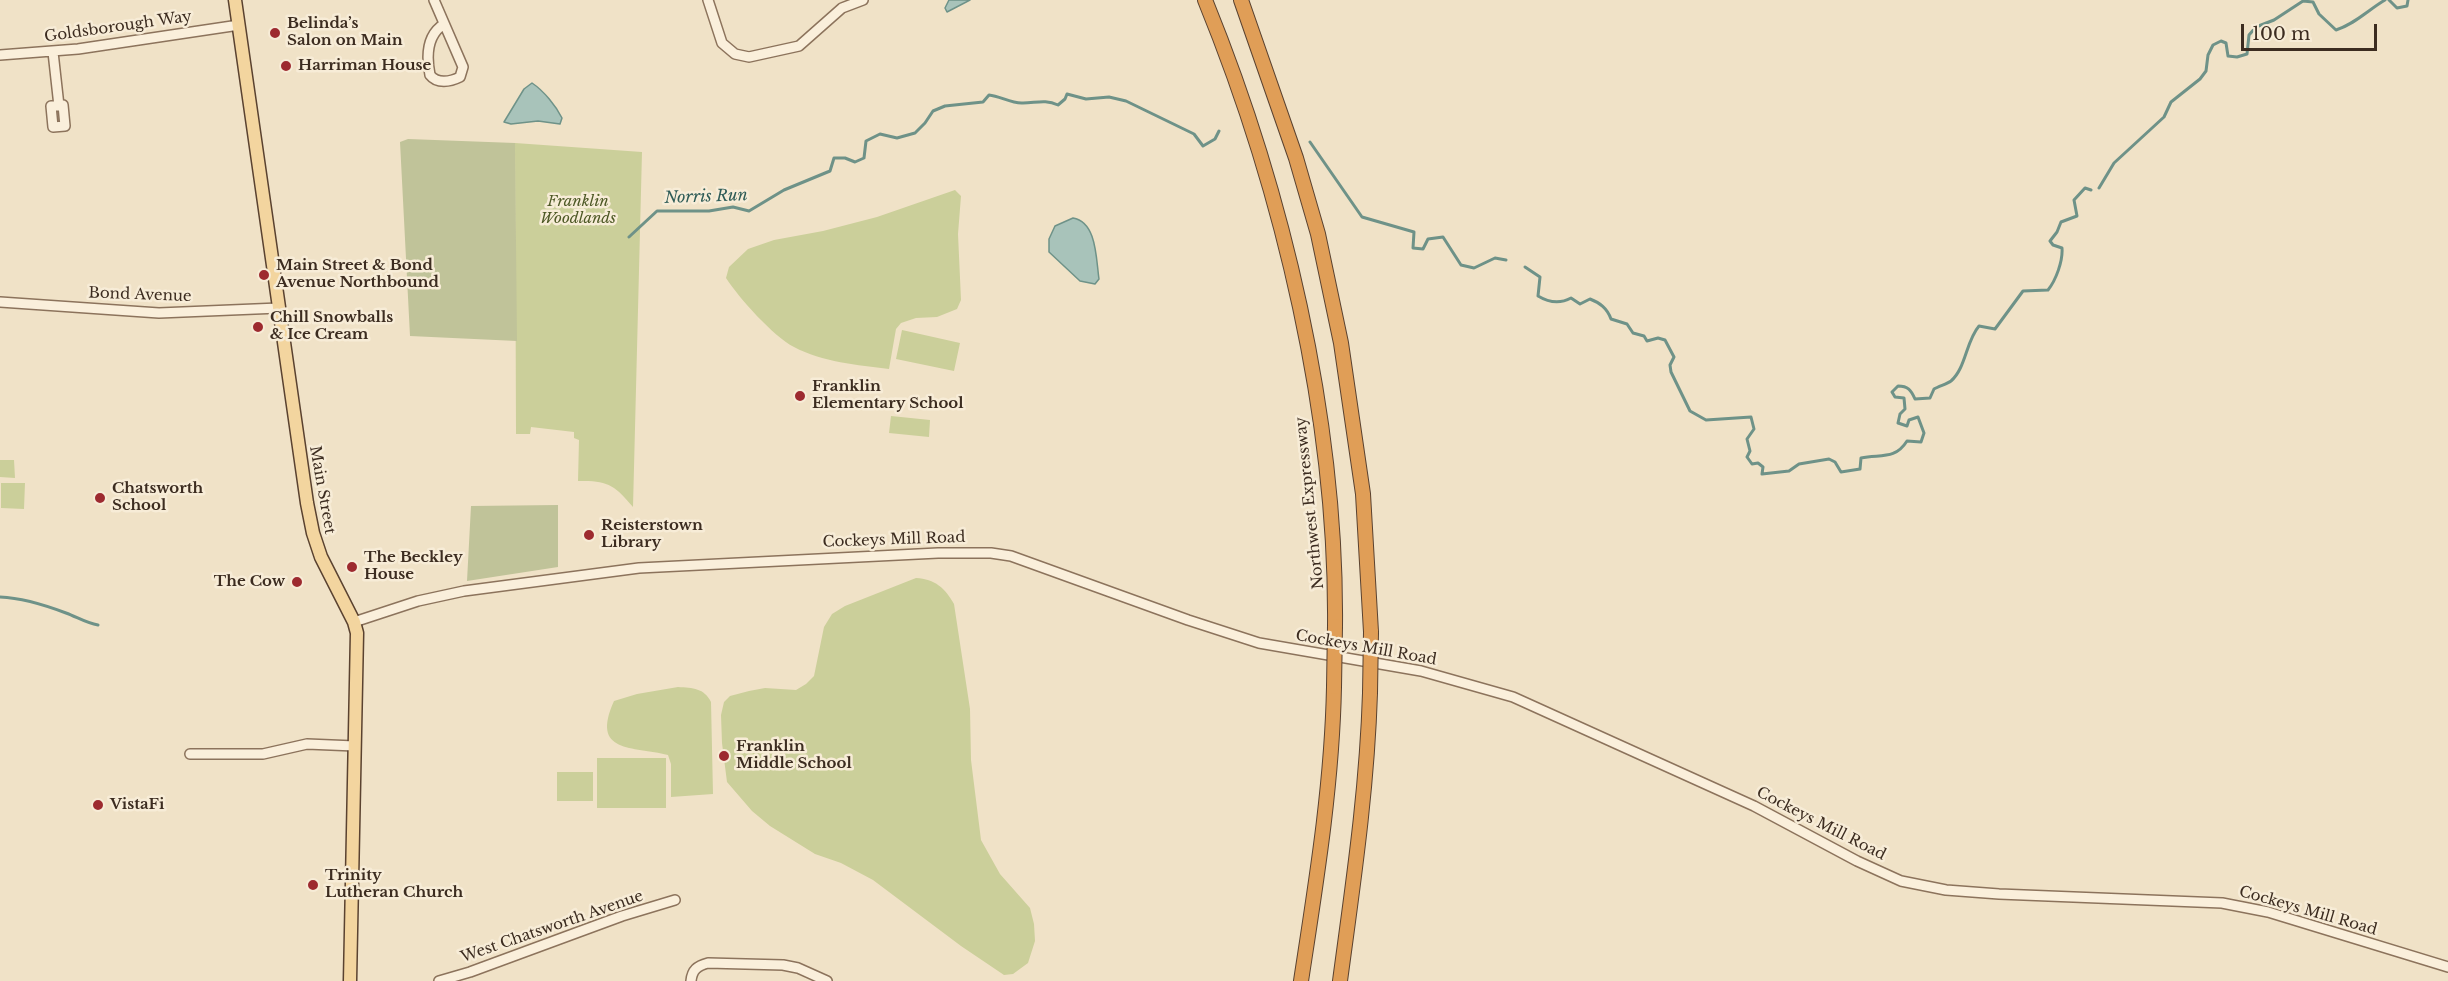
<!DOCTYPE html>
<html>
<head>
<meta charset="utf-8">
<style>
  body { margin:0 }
  #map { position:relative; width:2448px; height:981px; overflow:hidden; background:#f0e2c7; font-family:"Libre Baskerville",serif }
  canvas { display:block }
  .scale { position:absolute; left:2241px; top:24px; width:136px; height:27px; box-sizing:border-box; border:3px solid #3c2c20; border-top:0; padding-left:8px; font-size:18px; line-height:21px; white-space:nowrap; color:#3c2c20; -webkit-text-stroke:4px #f7ecd7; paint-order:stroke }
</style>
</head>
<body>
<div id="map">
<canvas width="2448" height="981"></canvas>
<div class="scale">100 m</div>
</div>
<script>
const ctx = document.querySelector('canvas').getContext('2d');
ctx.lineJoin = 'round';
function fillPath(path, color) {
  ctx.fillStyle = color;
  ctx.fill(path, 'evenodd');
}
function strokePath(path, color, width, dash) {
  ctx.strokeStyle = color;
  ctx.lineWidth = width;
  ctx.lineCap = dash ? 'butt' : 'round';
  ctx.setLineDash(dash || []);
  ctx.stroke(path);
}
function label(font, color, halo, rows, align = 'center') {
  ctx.font = font + ' "Libre Baskerville",serif';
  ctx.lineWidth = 5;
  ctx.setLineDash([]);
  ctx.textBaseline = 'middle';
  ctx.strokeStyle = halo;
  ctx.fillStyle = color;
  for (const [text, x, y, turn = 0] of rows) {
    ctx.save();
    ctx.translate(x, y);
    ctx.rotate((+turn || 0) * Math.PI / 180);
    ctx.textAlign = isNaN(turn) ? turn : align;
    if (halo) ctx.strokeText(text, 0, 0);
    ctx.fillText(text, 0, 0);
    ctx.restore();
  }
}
fillPath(new Path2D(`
  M 515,143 L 642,152 L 633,507 C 615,485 607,480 578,481 L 579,440 L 574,438 L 574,432 L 531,427 L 530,434 L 516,434 Z
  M 955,190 L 961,196 L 958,234 L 961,300 L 957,309 L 937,317 L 916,318 L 901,323 L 896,329 L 889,369 C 858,365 822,362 794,347 C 773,336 739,298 726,278 L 729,267 L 748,249 L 774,240 L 823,231 L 877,217 Z
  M 902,330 L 960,343 L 954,371 L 896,359 Z
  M 891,416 L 930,420 L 929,437 L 889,433 Z
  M 0,460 L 14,460 L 15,478 L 0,477 Z
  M 1,483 L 25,483 L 24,509 L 1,508 Z
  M 916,578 C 935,579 945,588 954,604 L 970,709 L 971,760 L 981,840 L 1000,874 L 1030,908 L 1034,924 L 1035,941 L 1028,963 L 1013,974 L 1004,975 L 961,946 L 873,880 L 841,863 L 815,854 L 770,826 L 752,811 L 727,782 L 722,743 L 721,715 L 724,702 L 730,696 L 749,691 L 765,688 L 796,690 L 806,684 L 814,676 L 824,627 L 832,614 L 845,606 Z
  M 678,687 C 693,688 704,688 711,702 L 713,794 L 671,797 L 671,764 L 668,755 C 633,746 590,754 614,701 L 637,694 Z
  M 597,758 L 666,758 L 666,808 L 597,808 Z
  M 557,772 L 593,772 L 593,801 L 557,801 Z`), '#cbcf9a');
fillPath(new Path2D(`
  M 408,139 L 515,143 L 517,341 L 410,336 L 400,142 Z
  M 558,505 L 558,567 L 467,581 L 471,506 Z`), '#c0c399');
const water = new Path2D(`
  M 949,0 L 970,0 L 947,12 L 945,8 Z
  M 532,83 C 544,91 556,106 562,118 L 560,124 L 538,121 L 511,124 L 504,122 L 524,89 Z
  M 1073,218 C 1097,222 1096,259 1099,279 L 1095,284 L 1080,281 L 1049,252 L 1049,239 L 1055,226 Z`);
fillPath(water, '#a8c3ba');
strokePath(water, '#6e9288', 1.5);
strokePath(new Path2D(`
  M 2389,0 L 2397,8 L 2407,6 L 2408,0
  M 1310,142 L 1362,217 L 1414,232 L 1413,248 L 1423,249 L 1428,239 L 1443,237 L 1461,265 L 1474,268 L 1495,258 L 1506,260
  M 2099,188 L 2114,163 L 2164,117 L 2171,102 L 2200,79 L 2206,71 L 2208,55 L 2213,45 L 2221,41 L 2226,43 L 2228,56 L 2237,57 L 2247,54 L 2249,35 L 2256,27 L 2274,20 L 2303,1 L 2313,2 L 2319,14 L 2336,30 C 2355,24 2368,10 2385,0
  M 629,237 L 657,211 L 709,211 L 733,207 L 749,211 L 784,190 L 830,171 L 834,158 L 845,158 L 855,162 L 864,158 L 866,141 L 880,134 L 897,138 L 915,133 L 925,123 L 933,111 L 945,106 L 983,102 L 989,95 C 1000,96 1012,104 1023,103 C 1036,103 1045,99 1058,105 L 1065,99 L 1067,94 L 1086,99 L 1109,97 L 1126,101 L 1194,134 L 1203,146 L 1215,139 L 1219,131
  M 1525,267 L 1540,277 L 1538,296 C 1548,302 1560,304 1571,298 L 1580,304 L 1590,299 C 1600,303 1607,308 1611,319 L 1627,324 L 1633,333 L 1644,336 L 1647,341 L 1658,338 L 1665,340 L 1674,357 L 1670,365 L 1671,372 L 1690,411 L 1706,420 L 1751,417 L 1754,429 L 1747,439 L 1750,451 L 1747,457 L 1752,464 L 1758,463 L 1763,467 L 1762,474 L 1789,471 L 1799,464 L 1829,459 L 1835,462 L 1841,472 L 1860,469 L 1861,458 C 1881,454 1895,460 1907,441 L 1921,442 L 1924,433 L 1918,417 L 1909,420 L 1907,426 L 1898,423 L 1900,414 L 1905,409 L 1904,398 L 1895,397 L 1892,392 L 1898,386 C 1908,386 1911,390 1915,399 L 1930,398 L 1934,389 C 1939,386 1947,384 1951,381 C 1966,368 1966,341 1979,326 L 1995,329 L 2023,291 L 2048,290 C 2056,280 2063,261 2062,248 L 2053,245 L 2050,241 L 2057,232 L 2061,222 L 2077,216 L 2074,200 L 2085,188 L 2091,190
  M 0,597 C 23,598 45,605 66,613 C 77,617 86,623 98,625`), '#6e9288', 3);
const minor = new Path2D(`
  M 434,0 L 463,67 L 460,77 C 450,82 437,84 430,75 C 426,55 427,35 444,24
  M 708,0 L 722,43 L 735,54 L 749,57 L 799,46 L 842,8 L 863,0
  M 53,52 L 59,106 L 51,106 L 53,127 L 65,126 L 63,105 L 59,106
  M 0,55 L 78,49 L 239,25
  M 0,302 L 159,313 L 279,308
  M 354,622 L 418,601 L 464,591 L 639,568 L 938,553 L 991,553 L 1011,556 L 1188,620 L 1259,643 L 1421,671 L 1513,697 L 1754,806 L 1857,861 L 1901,881 L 1946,890 L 1999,894 L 2222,903 L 2268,912 L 2448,967
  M 190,754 L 263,754 L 307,744 L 355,746
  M 439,981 L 470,972 L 622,916 L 675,900
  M 691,981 C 692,970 697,966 708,963 L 783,965 L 798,968 L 827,981`);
const major = new Path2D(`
  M 235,0 L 307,503 L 313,533 L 321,557 L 354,622 L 357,633 L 350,981`);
const highway = new Path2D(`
  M 1205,0 C 1283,191 1337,419 1335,626
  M 1241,0 L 1296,158 L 1318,234 L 1341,343 L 1363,494 L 1371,632
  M 1301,981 C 1316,883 1332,786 1334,687
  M 1340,981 C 1353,884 1367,791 1370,693`);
strokePath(minor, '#8c735c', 12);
strokePath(major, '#5a4230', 15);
strokePath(highway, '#5a4230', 16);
strokePath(minor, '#faefdb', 9);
strokePath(major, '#f3d59f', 12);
strokePath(highway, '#e09e57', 14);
const highwayBridge = new Path2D(`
  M 1334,687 L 1335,626
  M 1370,693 L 1371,632`);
strokePath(highwayBridge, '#5a4230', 16, []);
strokePath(highwayBridge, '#e09e57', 14);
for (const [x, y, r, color] of [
  [275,33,6,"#9d2a2f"],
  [286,66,6,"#9d2a2f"],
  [264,275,6,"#9d2a2f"],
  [258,327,6,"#9d2a2f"],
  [800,396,6,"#9d2a2f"],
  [100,498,6,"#9d2a2f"],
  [589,535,6,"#9d2a2f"],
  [352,567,6,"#9d2a2f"],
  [297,582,6,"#9d2a2f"],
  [724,756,6,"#9d2a2f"],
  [98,805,6,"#9d2a2f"],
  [313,885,6,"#9d2a2f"]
]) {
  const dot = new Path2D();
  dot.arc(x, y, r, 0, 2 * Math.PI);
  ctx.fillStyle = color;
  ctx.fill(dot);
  strokePath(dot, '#f7ecd7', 2);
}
label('bold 15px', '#3c2c20', '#f7ecd7', [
  ["Belinda’s",287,24],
  ["Salon on Main",287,41],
  ["Harriman House",298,66],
  ["Main Street & Bond",276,266],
  ["Avenue Northbound",276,283],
  ["Chill Snowballs",270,318],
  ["& Ice Cream",270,335],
  ["Franklin",812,387],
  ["Elementary School",812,404],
  ["Chatsworth",112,489],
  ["School",112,506],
  ["Reisterstown",601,526],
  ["Library",601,543],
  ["The Beckley",364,558],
  ["House",364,575],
  ["The Cow",285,582,"right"],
  ["Franklin",736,747],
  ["Middle School",736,764],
  ["VistaFi",110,805],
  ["Trinity",325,876],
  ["Lutheran Church",325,893]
], 'left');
label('15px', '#3c2c20', '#f7ecd7', [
  ["Goldsborough Way",118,27,-8],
  ["Bond Avenue",140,295,2],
  ["Main Street",322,490,80],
  ["Northwest Expressway",1310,503,-96],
  ["Cockeys Mill Road",894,540,-2],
  ["Cockeys Mill Road",1366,648,10],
  ["Cockeys Mill Road",1821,824,27],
  ["Cockeys Mill Road",2308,911,16],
  ["West Chatsworth Avenue",552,927,-19]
]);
label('italic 15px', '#4e5926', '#f7ecd7', [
  ["Franklin",578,202],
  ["Woodlands",578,219]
]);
label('italic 16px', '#2f5c57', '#f7ecd7', [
  ["Norris Run",706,197,-2]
]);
</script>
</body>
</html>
